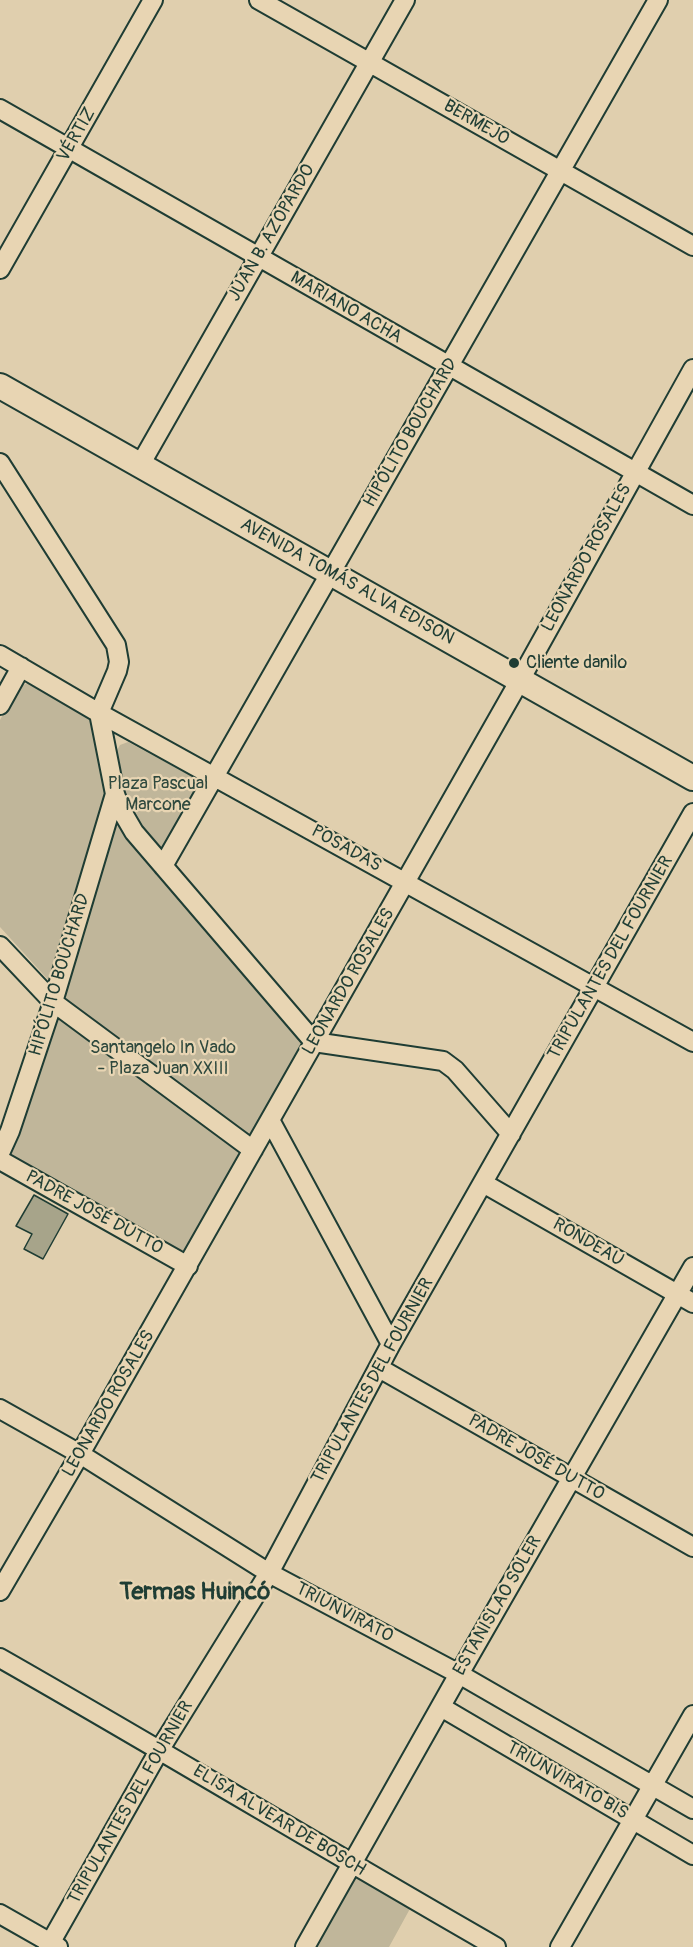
<!DOCTYPE html>
<html>
<head>
<meta charset="utf-8">
<style>
  body { margin:0 }
  canvas { display:block; background:#e0cfae }
</style>
</head>
<body>
<canvas width="693" height="1947"></canvas>
<script>
const ctx = document.querySelector('canvas').getContext('2d');
ctx.lineJoin = 'round';
function fillPath(path, color) {
  ctx.fillStyle = color;
  ctx.fill(path, 'evenodd');
}
function strokePath(path, color, width, dash) {
  ctx.strokeStyle = color;
  ctx.lineWidth = width;
  ctx.lineCap = dash ? 'butt' : 'round';
  ctx.setLineDash(dash || []);
  ctx.stroke(path);
}
function label(font, color, halo, rows, align = 'center') {
  ctx.font = font + ' Pangolin,sans-serif';
  ctx.lineWidth = 4.5;
  ctx.setLineDash([]);
  ctx.textBaseline = 'middle';
  ctx.strokeStyle = halo;
  ctx.fillStyle = color;
  for (const [text, x, y, turn = 0] of rows) {
    ctx.save();
    ctx.translate(x, y);
    ctx.rotate((+turn || 0) * Math.PI / 180);
    ctx.textAlign = isNaN(turn) ? turn : align;
    if (halo) ctx.strokeText(text, 0, 0);
    ctx.fillText(text, 0, 0);
    ctx.restore();
  }
}
fillPath(new Path2D(`
  M 28,683 L 85,715 L 92,721 L 130,841 L 297,1037 L 301,1044 L 301,1049 L 187,1250 L 179,1250 L 13,1159 L 9,1154 L 63,996 L 0,927 L 0,720 L 18,687 Z
  M 128,742 L 195,778 L 199,786 L 166,847 C 148,851 127,804 123,790 C 119,778 118,764 116,752 L 120,745 Z
  M 353,1865 L 417,1896 L 389,1947 L 305,1947 Z`), '#c0b69a');
const building = new Path2D(`
  M 34,1195 L 68,1214 L 43,1259 L 24,1249 L 32,1234 L 16,1226 Z`);
fillPath(building, '#a7a48a');
strokePath(building, '#1f3d34', 1.5);
const minor = new Path2D(`
  M 259,0 L 693,246
  M 0,109 L 693,505
  M 0,269 L 153,0
  M 0,463 L 116,645 L 119,662 L 117,671 L 99,713 L 115,794 L 120,808 L 134,832 L 314,1042 L 443,1061 L 455,1070 L 511,1134
  M 140,465 L 405,0
  M 0,655 L 99,713 L 693,1042
  M 0,705 L 21,667
  M 163,866 L 658,0
  M 0,946 L 53,1002 L 253,1150
  M 270,1120 L 391,1344
  M 0,1153 L 10,1131 L 53,1002 L 115,794
  M 0,1160 L 188,1266
  M 483,1183 L 693,1303
  M 379,1368 L 693,1547
  M 0,1409 L 80,1454 L 269,1573 L 459,1674 L 693,1809
  M 0,1591 L 80,1454 L 520,680 L 693,369
  M 0,1658 C 167,1753 330,1852 496,1947
  M 441,1707 L 693,1855
  M 0,1914 L 58,1947
  M 48,1947 L 160,1749 L 269,1573 L 391,1344 L 693,813
  M 305,1947 L 459,1674 L 693,1267
  M 560,1947 L 693,1715`);
const major = new Path2D(`
  M 0,386 L 693,778`);
strokePath(minor, '#1f3d34', 22);
strokePath(major, '#1f3d34', 28);
strokePath(minor, '#e8d5b3', 18);
strokePath(major, '#e8d5b3', 24);
for (const [x, y, r, color] of [
  [514,663,6,"#1f3d34"]
]) {
  const dot = new Path2D();
  dot.arc(x, y, r, 0, 2 * Math.PI);
  ctx.fillStyle = color;
  ctx.fill(dot);
  strokePath(dot, '#e8d5b3', 2);
}
label('18px', '#1f3d34', '#e8d5b3', [
  ["BERMEJO",476,123,30],
  ["VÉRTIZ",77,135,-60],
  ["JUAN B. AZOPARDO",272,233,-60],
  ["MARIANO ACHA",346,308,30],
  ["HIPÓLITO BOUCHARD",411,433,-60],
  ["LEONARDO ROSALES",587,558,-61],
  ["AVENIDA TOMÁS ALVA EDISON",347,582,29],
  ["POSADAS",346,849,29],
  ["TRIPULANTES DEL FOURNIER",611,958,-60],
  ["HIPÓLITO BOUCHARD",60,975,-73],
  ["LEONARDO ROSALES",349,982,-60],
  ["PADRE JOSÉ DUTTO",94,1213,29],
  ["RONDEAU",588,1243,30],
  ["TRIPULANTES DEL FOURNIER",373,1381,-61],
  ["LEONARDO ROSALES",109,1404,-60],
  ["PADRE JOSÉ DUTTO",536,1458,30],
  ["ESTANISLAO SOLER",498,1606,-60],
  ["TRIUNVIRATO",344,1613,28],
  ["TRIUNVIRATO BIS",567,1781,30],
  ["TRIPULANTES DEL FOURNIER",131,1803,-60],
  ["ELISA ALVEAR DE BOSCH",279,1821,31]
]);
label('18px', '#1f3d34', '#e8d5b3', [
  ["Cliente danilo",526,663]
], 'left');
label('18px', '#2f493e', '#e8d5b3', [
  ["Plaza Pascual",158,784],
  ["Marcone",158,805],
  ["Santangelo In Vado",163,1048],
  ["- Plaza Juan XXIII",163,1069]
]);
label('bold 24px', '#1f3d34', '#e8d5b3', [
  ["Termas Huincó",195,1593]
]);
</script>
</body>
</html>
